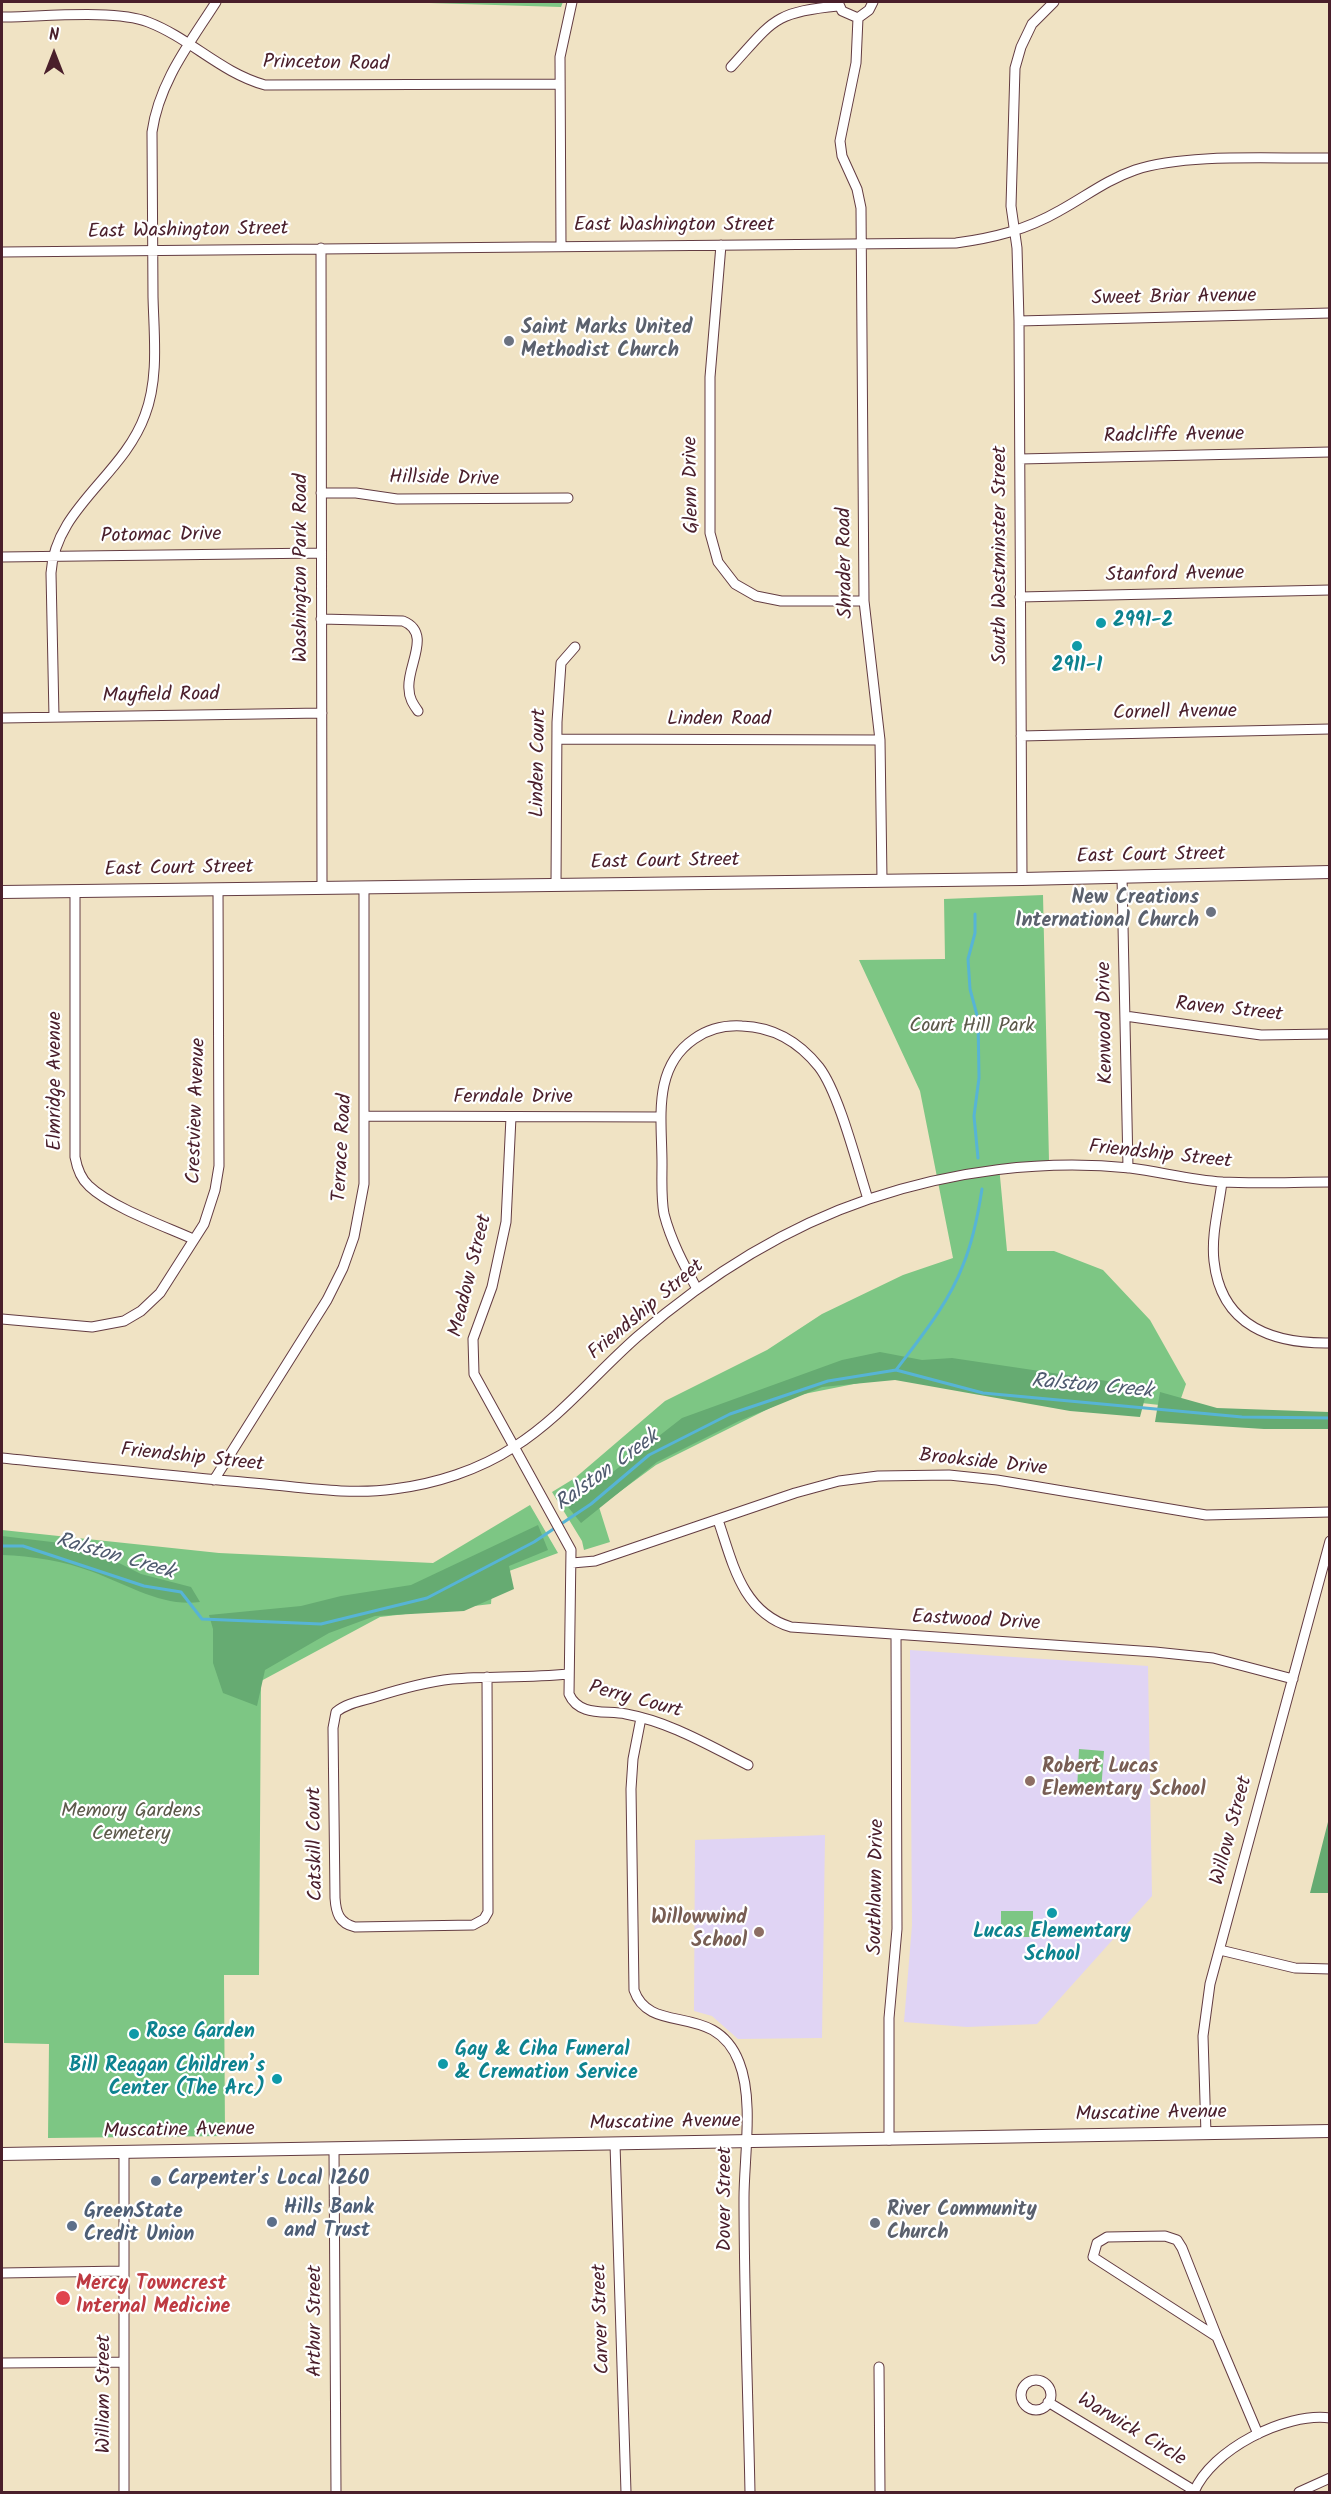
<!DOCTYPE html>
<html>
<head>
<meta charset="utf-8">
<style>
  body { margin:0 }
  #map { position:relative; width:1331px; height:2494px; overflow:hidden; background:#f0e3c4; font-family:Kalam,sans-serif }
  canvas { display:block }
  .frame { position:absolute; inset:0; border:3px solid #4a1f2b; pointer-events:none }
  .north { position:absolute; left:24px; top:24px; width:60px; height:60px; -webkit-text-stroke:4px #fff; paint-order:stroke; rotate:0deg; font-size:16px; font-weight:700; line-height:24px; text-align:center; color:#4a1f2b }
  .north::after { content:''; display:block; margin:auto; width:21px; height:27px; background:#4a1f2b; clip-path:polygon(50% 0,100% 100%,50% 72%,0 100%) }
</style>
</head>
<body>
<div id="map">
<canvas width="1331" height="2494"></canvas>
<div class="frame"></div>
<div class="north">N</div>
</div>
<script>
const ctx = document.querySelector('canvas').getContext('2d');
ctx.lineJoin = 'round';
function fillPath(path, color) {
  ctx.fillStyle = color;
  ctx.fill(path, 'evenodd');
}
function strokePath(path, color, width, dash) {
  ctx.strokeStyle = color;
  ctx.lineWidth = width;
  ctx.lineCap = dash ? 'butt' : 'round';
  ctx.setLineDash(dash || []);
  ctx.stroke(path);
}
function label(font, color, halo, rows, align = 'center') {
  ctx.font = font + ' Kalam,sans-serif';
  ctx.lineWidth = 4.5;
  ctx.setLineDash([]);
  ctx.textBaseline = 'middle';
  ctx.strokeStyle = halo;
  ctx.fillStyle = color;
  for (const [text, x, y, turn = 0] of rows) {
    ctx.save();
    ctx.translate(x, y);
    ctx.rotate((+turn || 0) * Math.PI / 180);
    ctx.textAlign = isNaN(turn) ? turn : align;
    if (halo) ctx.strokeText(text, 0, 0);
    ctx.fillText(text, 0, 0);
    ctx.restore();
  }
}
fillPath(new Path2D(`
  M 910,1650 L 1148,1666 L 1152,1896 L 1037,2024 L 967,2027 L 904,2022 L 912,1925 Z
  M 825,1835 L 822,2038 L 738,2039 L 712,2016 L 694,2011 L 695,1840 Z`), '#e0d4f4');
fillPath(new Path2D(`
  M 396,2 L 563,2 L 561,7 Z
  M 1043,895 L 1049,1161 L 999,1166 L 1007,1251 L 1054,1251 L 1103,1270 L 1150,1320 L 1186,1384 L 1178,1407 L 894,1376 L 794,1396 L 656,1465 L 599,1507 L 610,1542 L 584,1550 L 582,1541 L 552,1492 L 575,1478 L 665,1401 L 767,1350 L 822,1314 L 903,1275 L 953,1258 L 920,1091 L 859,960 L 945,959 L 944,899 Z
  M 530,1505 L 558,1553 L 493,1577 L 491,1604 L 380,1617 L 261,1681 L 259,1975 L 224,1975 L 225,2136 L 48,2138 L 49,2044 L 4,2043 L 2,1530 L 219,1553 L 433,1563 Z
  M 1079,1749 L 1104,1751 L 1101,1792 L 1077,1791 Z
  M 1001,1911 L 1033,1911 L 1033,1924 L 1041,1927 L 1041,1937 L 1001,1937 Z`), '#7dc684');
fillPath(new Path2D(`
  M 880,1352 L 922,1360 L 952,1358 L 1107,1381 L 1146,1394 L 1140,1417 L 1070,1411 L 895,1380 L 822,1387 L 739,1421 L 657,1462 L 581,1523 L 568,1507 L 682,1418 L 842,1360 Z
  M 1160,1392 L 1217,1408 L 1329,1412 L 1329,1429 L 1264,1429 L 1155,1422 Z
  M 538,1525 L 548,1550 L 509,1566 L 514,1589 L 464,1611 L 375,1616 L 329,1633 L 265,1670 L 257,1706 L 223,1693 L 213,1663 L 213,1629 L 209,1615 L 301,1606 L 341,1596 L 411,1585 Z
  M 2,1536 L 85,1546 L 141,1574 L 191,1587 L 200,1602 C 162,1607 128,1585 93,1572 C 64,1561 32,1556 2,1555 Z
  M 1329,1818 L 1329,1893 L 1310,1893 Z`), '#66ab72');
strokePath(new Path2D(`
  M 975,914 L 975,933 L 968,959 L 970,989 L 978,1019 L 979,1078 L 974,1116 L 978,1158
  M 896,1370 C 920,1338 949,1303 963,1265 C 973,1241 978,1215 982,1189
  M 2,1546 L 23,1546 L 144,1586 L 181,1592 L 202,1619 L 321,1624 L 427,1598 L 534,1542 L 591,1504 L 649,1455 L 730,1414 L 828,1381 L 896,1370 L 983,1393 L 1242,1417 L 1330,1418`), '#57b4d5', 3);
const street = new Path2D(`
  M 838,2 L 842,11 L 858,18
  M 2,17 C 39,17 116,9 148,22 C 190,38 221,73 265,85 L 559,84
  M 858,18 L 856,63 L 840,141 L 842,156 L 857,189 L 861,208 L 864,601 L 880,740 L 882,880
  M 858,18 L 869,10 L 873,2
  M 731,67 C 773,21 773,12 838,6
  M 721,245 L 710,377 L 710,533 L 718,562 L 735,584 L 756,596 L 781,601 L 864,601
  M 561,246 L 560,57 L 572,2
  M 321,248 L 322,888
  M 2,252 L 956,243 C 993,238 1026,230 1059,211 C 1085,197 1106,180 1135,170 C 1186,153 1273,159 1330,158
  M 1019,321 L 1330,313
  M 1020,459 L 1330,452
  M 321,493 L 356,493 L 397,499 L 568,498
  M 2,557 L 321,553
  M 1020,597 L 1330,590
  M 321,619 L 403,621 C 433,633 406,667 409,689 C 409,698 413,704 418,711
  M 54,717 L 51,573 C 55,508 123,476 145,415 C 159,378 154,336 153,297 C 153,242 152,187 152,132 C 159,82 190,43 216,2
  M 2,718 L 322,713
  M 1021,736 L 1330,729
  M 557,739 L 880,740
  M 1122,877 L 1128,1168
  M 1022,879 L 1019,321 L 1017,248 L 1011,206 L 1015,68 L 1021,47 L 1032,24 L 1054,2
  M 556,884 L 557,722 L 561,663 L 575,647
  M 75,891 L 75,1157 C 77,1168 80,1178 89,1186 C 111,1207 164,1226 193,1239
  M 1125,1016 L 1261,1035 L 1330,1034
  M 365,1116 L 661,1117
  M 511,1117 L 506,1222 L 492,1287 L 473,1339 L 474,1374 L 571,1550 L 569,1694 C 579,1717 606,1710 626,1714 C 670,1722 708,1745 748,1765
  M 1222,1182 C 1219,1207 1211,1235 1214,1261 C 1221,1326 1273,1344 1330,1343
  M 697,1289 C 684,1265 671,1241 664,1214 C 661,1197 662,1181 662,1164 C 662,1119 652,1068 694,1039 C 708,1029 725,1025 742,1026 C 773,1027 799,1042 819,1067 C 839,1093 857,1165 868,1199
  M 2,1319 L 92,1327 L 124,1321 L 141,1311 L 160,1293 L 204,1224 L 215,1190 L 219,1166 L 218,889
  M 2,1458 C 89,1467 177,1477 265,1484 C 307,1488 352,1495 394,1489 C 435,1484 479,1470 514,1447 C 561,1417 595,1374 637,1337 C 705,1278 783,1228 869,1199 C 952,1171 1043,1159 1130,1168 C 1161,1172 1191,1180 1222,1182 C 1258,1184 1294,1182 1330,1182
  M 214,1480 L 327,1300 L 343,1268 L 354,1237 L 364,1184 L 364,887
  M 718,1520 C 733,1564 742,1612 791,1627 L 1155,1652 L 1213,1658 L 1293,1679
  M 572,1563 L 595,1561 L 795,1493 L 839,1481 L 878,1476 L 949,1475 L 997,1480 L 1206,1515 L 1330,1512
  M 487,1677 L 488,1912 L 484,1919 L 473,1925 L 355,1927 C 339,1923 336,1913 335,1898 L 333,1728 L 336,1712 C 347,1703 362,1701 375,1697 C 400,1689 426,1682 452,1679 C 490,1676 529,1678 568,1674
  M 641,1718 L 633,1759 L 631,1789 L 634,1990 C 650,2037 715,2000 739,2062 C 754,2099 744,2158 744,2198 C 744,2296 748,2394 750,2492
  M 1220,1950 L 1295,1968 L 1330,1969
  M 1206,2134 L 1203,2036 L 1210,1984 L 1330,1541
  M 889,2140 L 889,2018 L 897,1929 L 896,1635
  M 615,2144 L 626,2492
  M 334,2149 L 336,2492
  M 1165,2236 L 1177,2240 L 1182,2248 L 1217,2337 L 1093,2257 L 1097,2243 L 1107,2237 Z
  M 2,2273 L 124,2271
  M 1217,2337 L 1258,2434
  M 2,2363 L 124,2362
  M 879,2367 L 880,2492
  M1021 2395a15 15 0 1 1 30 0a15 15 0 1 1-30 0Z
  M 1048,2402 L 1195,2491
  M 124,2492 L 124,2152
  M 1194,2492 C 1211,2450 1285,2412 1330,2418
  M 1299,2492 L 1330,2478`);
const secondary = new Path2D(`
  M 2,892 L 1022,879 L 1330,872
  M 2,2154 L 1330,2131`);
strokePath(street, '#633c42', 11);
strokePath(secondary, '#633c42', 14);
strokePath(street, '#fff', 9);
strokePath(secondary, '#fff', 12);
for (const [x, y, r, color] of [
  [509,341,6,"#6b7280"],
  [1101,623,6,"#0f9aa8"],
  [1077,646,6,"#0f9aa8"],
  [1211,912,6,"#6b7280"],
  [1030,1781,6,"#8d6e63"],
  [1052,1913,6,"#0f9aa8"],
  [759,1932,6,"#8d6e63"],
  [134,2034,6,"#0f9aa8"],
  [443,2064,6,"#0f9aa8"],
  [277,2079,6,"#0f9aa8"],
  [156,2181,6,"#5c6f8a"],
  [272,2222,6,"#5c6f8a"],
  [875,2223,6,"#6b7280"],
  [72,2226,6,"#5c6f8a"],
  [63,2298,8,"#e0444e"]
]) {
  const dot = new Path2D();
  dot.arc(x, y, r, 0, 2 * Math.PI);
  ctx.fillStyle = color;
  ctx.fill(dot);
  strokePath(dot, '#fff', 2);
}
label('20px', '#4a1f2b', '#fff', [
  ["Princeton Road",326,65,1],
  ["East Washington Street",674,227],
  ["East Washington Street",188,232,-1],
  ["Sweet Briar Avenue",1174,299,-1],
  ["Radcliffe Avenue",1174,437,-1],
  ["Hillside Drive",444,480,1],
  ["Glenn Drive",693,485,-91],
  ["Potomac Drive",161,537,-1],
  ["South Westminster Street",1002,555,-90],
  ["Shrader Road",847,563,-91],
  ["Washington Park Road",303,568,-90],
  ["Stanford Avenue",1175,576,-1],
  ["Mayfield Road",161,697,-1],
  ["Cornell Avenue",1175,714,-1],
  ["Linden Road",719,721],
  ["Linden Court",540,763,-89],
  ["East Court Street",1151,857,-1],
  ["East Court Street",665,863,-1],
  ["East Court Street",179,870,-1],
  ["Raven Street",1229,1011,6],
  ["Kenwood Drive",1107,1023,-91],
  ["Elmridge Avenue",57,1081,-90],
  ["Ferndale Drive",513,1099],
  ["Crestview Avenue",198,1111,-88],
  ["Terrace Road",344,1148,-87],
  ["Friendship Street",1160,1156,6],
  ["Meadow Street",472,1276,-76],
  ["Friendship Street",647,1311,-40],
  ["Friendship Street",192,1459,6],
  ["Brookside Drive",983,1464,6],
  ["Eastwood Drive",976,1622,3],
  ["Perry Court",635,1701,15],
  ["Willow Street",1233,1831,-75],
  ["Catskill Court",317,1844,-91],
  ["Southlawn Drive",878,1887,-89],
  ["Muscatine Avenue",1151,2115,-1],
  ["Muscatine Avenue",665,2124,-1],
  ["Muscatine Avenue",179,2132,-1],
  ["Dover Street",727,2199,-90],
  ["Carver Street",603,2319,-92],
  ["Arthur Street",317,2321,-90],
  ["William Street",106,2394,-90],
  ["Warwick Circle",1131,2431,31]
]);
label('bold 20px', '#5b616d', '#fff', [
  ["Saint Marks United",521,330],
  ["Methodist Church",521,353],
  ["New Creations",1199,900,"right"],
  ["International Church",1199,923,"right"],
  ["River Community",887,2212],
  ["Church",887,2235]
], 'left');
label('bold 20px', '#0d838f', '#fff', [
  ["2991-2",1113,623],
  ["2911-1",1077,668,"center"],
  ["Lucas Elementary",1052,1934,"center"],
  ["School",1052,1957,"center"],
  ["Rose Garden",146,2034],
  ["Gay & Ciha Funeral",455,2052],
  ["& Cremation Service",455,2075],
  ["Bill Reagan Children’s",265,2068,"right"],
  ["Center (The Arc)",265,2091,"right"]
], 'left');
label('20px', '#5c594a', '#fff', [
  ["Court Hill Park",972,1028],
  ["Memory Gardens",131,1813],
  ["Cemetery",131,1836]
]);
label('bold 20px', '#785e54', '#fff', [
  ["Robert Lucas",1042,1769],
  ["Elementary School",1042,1792],
  ["Willowwind",747,1920,"right"],
  ["School",747,1943,"right"]
], 'left');
label('bold 20px', '#4e5e75', '#fff', [
  ["Carpenter's Local 1260",168,2181],
  ["Hills Bank",284,2210],
  ["and Trust",284,2233],
  ["GreenState",84,2214],
  ["Credit Union",84,2237]
], 'left');
label('bold 20px', '#be3a42', '#fff', [
  ["Mercy Towncrest",76,2286],
  ["Internal Medicine",76,2309]
], 'left');
label('italic 21px', '#4f5b6f', '#fff', [
  ["Ralston Creek",1092,1388,5],
  ["Ralston Creek",608,1472,-36],
  ["Ralston Creek",115,1558,16]
]);
</script>
</body>
</html>
